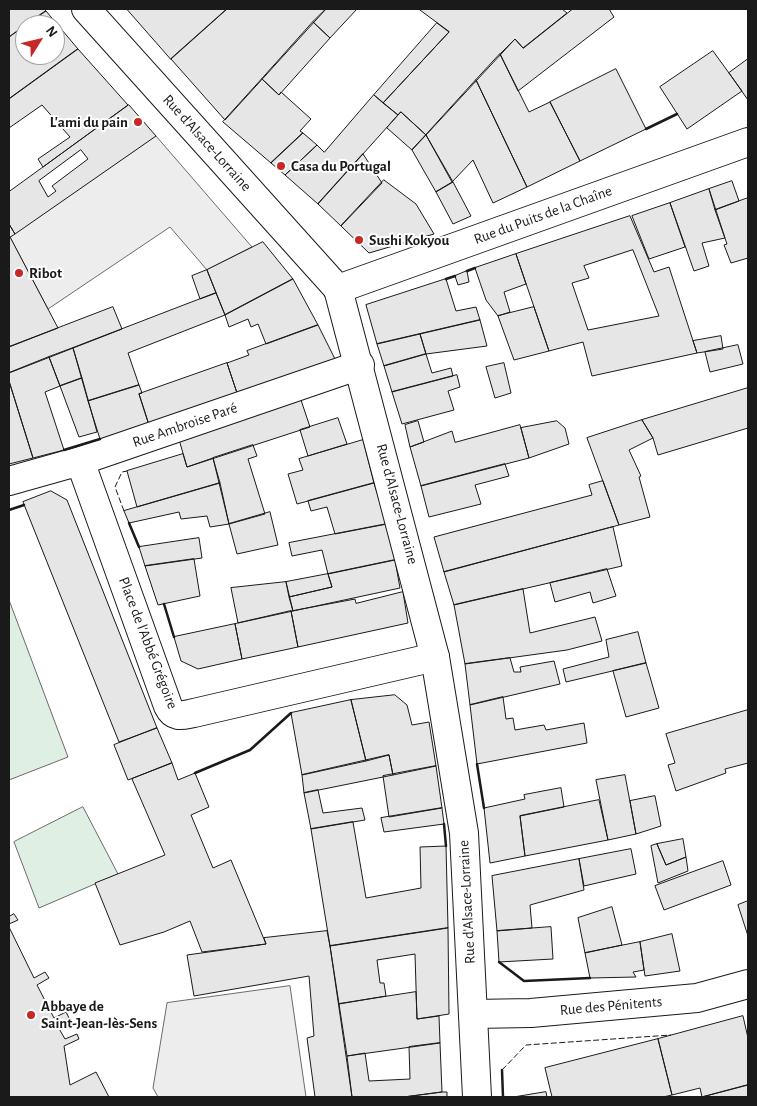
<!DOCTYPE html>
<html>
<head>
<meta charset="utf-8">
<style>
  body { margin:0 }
  #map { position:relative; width:757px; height:1106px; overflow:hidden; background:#fff; font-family:"Alegreya Sans",sans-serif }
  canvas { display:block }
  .frame { position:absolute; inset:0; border:10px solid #1a1a1a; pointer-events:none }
  .north { position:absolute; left:15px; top:15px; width:50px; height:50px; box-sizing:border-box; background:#fff; border:1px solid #a3a3a3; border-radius:50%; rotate:54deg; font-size:14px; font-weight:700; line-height:20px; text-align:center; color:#1a1a1a }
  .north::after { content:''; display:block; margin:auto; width:18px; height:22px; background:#c62828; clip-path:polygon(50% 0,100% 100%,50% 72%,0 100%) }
</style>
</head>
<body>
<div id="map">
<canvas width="757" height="1106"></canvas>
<div class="frame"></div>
<div class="north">N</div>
</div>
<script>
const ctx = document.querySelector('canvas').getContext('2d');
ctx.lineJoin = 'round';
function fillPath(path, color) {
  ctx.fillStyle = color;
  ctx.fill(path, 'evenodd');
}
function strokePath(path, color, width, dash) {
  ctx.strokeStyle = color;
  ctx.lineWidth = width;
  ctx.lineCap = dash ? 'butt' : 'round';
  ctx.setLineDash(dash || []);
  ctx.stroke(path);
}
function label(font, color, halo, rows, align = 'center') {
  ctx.font = font + ' "Alegreya Sans",sans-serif';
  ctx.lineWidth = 4;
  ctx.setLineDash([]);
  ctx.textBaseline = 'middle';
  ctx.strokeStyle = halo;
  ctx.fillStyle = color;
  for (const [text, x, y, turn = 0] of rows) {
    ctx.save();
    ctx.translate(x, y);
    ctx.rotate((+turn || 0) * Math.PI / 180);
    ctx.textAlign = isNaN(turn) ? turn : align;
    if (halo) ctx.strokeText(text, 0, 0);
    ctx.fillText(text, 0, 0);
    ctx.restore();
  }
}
const green = new Path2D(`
  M 9,600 L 68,757 L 9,780 Z
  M 83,807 L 118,874 L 39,908 L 14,842 Z`);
fillPath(green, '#e0efe3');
strokePath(green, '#6a6a6a', 1);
const parking = new Path2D(`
  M 156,136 L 252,247 L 207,270 L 170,227 L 48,309 L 10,237 Z
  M 290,986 L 306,1097 L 158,1097 L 153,1088 L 167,1003 Z`);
fillPath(parking, '#ededed');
strokePath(parking, '#6a6a6a', 1);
const building = new Path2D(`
  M 9,9 L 44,9 L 46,11 L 9,37 Z
  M 127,9 L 227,9 L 171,59 Z
  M 227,9 L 326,9 L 225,120 L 171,59 Z
  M 326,9 L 357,9 L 330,38 L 313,22 Z
  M 419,9 L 562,9 L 567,13 L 523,48 L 515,39 L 426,135 L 401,112 L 398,115 L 383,103 L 449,32 Z
  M 573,9 L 609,9 L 614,17 L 518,91 L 500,54 L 515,39 L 523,48 Z
  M 46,11 L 78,49 L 9,99 L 9,37 L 25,25 L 25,55 L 55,55 L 55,25 L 25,25 Z
  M 313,22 L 330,38 L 279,95 L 262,79 Z
  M 437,23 L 449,32 L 383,103 L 374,95 Z
  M 78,49 L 128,105 L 43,167 L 38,159 L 70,137 L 42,105 L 9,128 L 9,99 Z
  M 713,51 L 742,91 L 687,129 L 660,87 Z
  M 500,54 L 529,112 L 550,102 L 580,161 L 527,187 L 476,80 Z
  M 748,59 L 748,100 L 729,73 Z
  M 616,69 L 646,129 L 580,161 L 550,102 Z
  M 262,79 L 279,95 L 281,92 L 311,119 L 300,131 L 303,133 L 271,163 L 223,122 Z
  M 476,80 L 527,187 L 493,203 L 473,160 L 452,182 L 426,135 Z
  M 374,95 L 398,115 L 318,204 L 285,175 L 317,145 L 324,152 Z
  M 129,105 L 156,136 L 15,234 L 9,224 L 9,192 ZM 81,150 L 88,159 L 52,186 L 56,191 L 48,197 L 39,181 Z
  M 401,112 L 426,135 L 412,150 L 387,128 Z
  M 303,133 L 317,145 L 285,175 L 271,163 Z
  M 426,135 L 453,182 L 436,192 L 412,150 Z
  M 363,154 L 382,183 L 341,226 L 318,204 Z
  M 384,180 L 416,204 L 434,234 L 369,253 L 341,226 Z
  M 732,181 L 739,201 L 715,210 L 709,189 Z
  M 453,182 L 471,216 L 453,224 L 436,192 Z
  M 709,189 L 725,238 L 702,243 L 709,266 L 694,271 L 670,203 Z
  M 748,198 L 748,258 L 731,263 L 724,245 L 727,244 L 715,210 Z
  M 670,203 L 685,247 L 649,259 L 632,216 Z
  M 630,216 L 654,272 L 669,267 L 697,353 L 592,376 L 583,342 L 549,351 L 516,254 ZM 633,250 L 659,316 L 588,330 L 572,283 L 589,278 L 584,266 Z
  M 9,224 L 15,234 L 9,238 Z
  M 10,237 L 58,328 L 9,347 L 9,238 Z
  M 263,242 L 293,279 L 225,315 L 207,270 Z
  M 516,254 L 526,284 L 504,292 L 510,312 L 498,316 L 486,300 L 475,268 Z
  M 207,270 L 216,293 L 200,299 L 192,276 Z
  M 467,271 L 469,282 L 458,285 L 455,276 Z
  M 293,279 L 318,325 L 266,344 L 258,324 L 251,327 L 248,319 L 229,327 L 225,315 Z
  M 446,279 L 456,311 L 476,307 L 480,320 L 377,344 L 366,305 Z
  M 216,293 L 225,315 L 128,353 L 139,385 L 88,401 L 73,348 Z
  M 113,307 L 122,329 L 9,373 L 9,347 Z
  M 534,307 L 549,351 L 514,360 L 498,316 Z
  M 480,320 L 487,346 L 426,354 L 420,334 Z
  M 318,325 L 337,363 L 238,396 L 227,363 L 249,355 L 247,351 Z
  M 420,334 L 426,354 L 384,366 L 377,344 Z
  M 721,336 L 723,349 L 697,353 L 693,341 Z
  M 738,345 L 743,364 L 710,372 L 705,352 Z
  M 73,348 L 82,378 L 60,386 L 49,357 Z
  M 426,354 L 432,373 L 451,368 L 453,376 L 392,392 L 384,366 Z
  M 49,357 L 60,386 L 45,392 L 64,450 L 33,458 L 9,381 L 9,373 Z
  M 227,363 L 238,396 L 149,425 L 139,394 Z
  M 504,363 L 511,393 L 495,398 L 486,367 Z
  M 457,375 L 460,387 L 448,391 L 454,410 L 402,424 L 392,392 Z
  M 82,378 L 97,432 L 79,437 L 60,386 Z
  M 9,381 L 33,458 L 9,464 Z
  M 139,385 L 142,393 L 139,394 L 149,425 L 100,439 L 88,401 Z
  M 748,388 L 748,428 L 658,455 L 653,438 L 642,420 Z
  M 301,400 L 310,427 L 187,467 L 178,436 Z
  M 338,418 L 347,444 L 308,456 L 300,430 Z
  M 642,420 L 653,438 L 629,450 L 641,476 L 639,477 L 650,517 L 619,525 L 587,438 Z
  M 418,421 L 424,442 L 410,447 L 405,425 Z
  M 557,421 L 565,428 L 569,444 L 529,458 L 521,428 Z
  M 520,425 L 529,458 L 421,486 L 410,447 L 452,431 L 455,442 Z
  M 363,440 L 374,483 L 297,504 L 288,474 L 303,470 L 299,459 Z
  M 253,445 L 257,456 L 248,459 L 265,514 L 229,524 L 213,458 Z
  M 183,454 L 187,467 L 213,458 L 220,483 L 137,507 L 127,471 Z
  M 505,464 L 509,476 L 475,485 L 481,504 L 429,517 L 421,486 Z
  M 603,481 L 619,525 L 444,572 L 434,537 L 592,495 L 589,485 Z
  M 220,483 L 229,524 L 210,527 L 207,516 L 181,519 L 179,512 L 129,523 L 124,511 Z
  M 374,483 L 387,524 L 335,534 L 327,507 L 311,511 L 308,501 Z
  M 51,491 L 67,500 L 157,728 L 119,742 L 23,502 Z
  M 270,512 L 278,545 L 237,554 L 229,524 Z
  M 387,524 L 395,560 L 328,574 L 322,550 L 292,556 L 289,543 Z
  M 613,527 L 622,566 L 454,605 L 444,572 Z
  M 199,538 L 202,558 L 145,566 L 139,547 Z
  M 194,559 L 200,596 L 158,605 L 145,566 Z
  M 395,560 L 400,588 L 293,611 L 289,597 L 332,587 L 328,574 Z
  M 607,569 L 616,596 L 593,603 L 590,592 L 555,602 L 550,583 Z
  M 328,574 L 332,587 L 289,597 L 286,582 Z
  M 286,582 L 293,611 L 238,623 L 231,588 Z
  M 523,589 L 530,633 L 595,617 L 602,641 L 567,650 L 465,664 L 454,605 Z
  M 403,592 L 408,623 L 298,647 L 291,611 L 355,599 L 356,603 Z
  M 291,611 L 298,647 L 242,659 L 235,624 Z
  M 235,624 L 242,659 L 198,669 L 181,661 L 174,637 Z
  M 638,632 L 646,663 L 566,682 L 563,669 L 609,657 L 606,640 Z
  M 510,658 L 514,672 L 521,672 L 520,667 L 554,661 L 560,684 L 470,705 L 465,664 Z
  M 646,663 L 659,708 L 626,717 L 613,671 Z
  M 395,695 L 407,705 L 412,725 L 429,722 L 436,766 L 393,775 L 389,755 L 366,761 L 351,700 Z
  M 503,697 L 506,719 L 513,718 L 515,730 L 544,725 L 546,730 L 584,723 L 587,743 L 477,764 L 470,705 Z
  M 351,700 L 366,761 L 302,775 L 291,713 Z
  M 748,710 L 748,763 L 725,769 L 726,773 L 676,791 L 668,765 L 675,763 L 666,734 Z
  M 157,728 L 172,763 L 128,780 L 114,745 Z
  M 389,755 L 393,775 L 304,793 L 302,775 Z
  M 172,763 L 178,780 L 195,773 L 209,807 L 191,815 L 213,868 L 231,860 L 266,944 L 202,952 L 190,921 L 164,932 L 120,945 L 95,883 L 165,855 L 132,779 Z
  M 436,766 L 442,808 L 389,817 L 383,776 Z
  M 625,775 L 636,834 L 608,840 L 596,780 Z
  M 561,788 L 564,807 L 520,816 L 525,856 L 490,863 L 484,808 L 525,799 L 524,795 Z
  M 318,790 L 323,813 L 362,808 L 365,820 L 311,829 L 304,793 Z
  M 655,796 L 661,826 L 636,834 L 630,801 Z
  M 599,800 L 608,840 L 525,856 L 520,816 Z
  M 442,808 L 444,824 L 384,832 L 381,818 Z
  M 353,822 L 366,898 L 421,888 L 420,847 L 446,846 L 448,928 L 330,946 L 311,829 Z
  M 683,839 L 686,857 L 666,865 L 657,844 Z
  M 657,844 L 666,865 L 686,857 L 688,871 L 658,883 L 651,846 Z
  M 631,849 L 636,874 L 584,886 L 579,859 Z
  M 579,859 L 584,890 L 530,905 L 532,928 L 497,931 L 492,876 Z
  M 723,861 L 731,885 L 664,910 L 655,886 Z
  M 748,901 L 748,936 L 738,905 Z
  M 612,907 L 622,945 L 585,953 L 578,918 Z
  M 14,914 L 18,920 L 9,924 L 9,917 Z
  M 9,927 L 34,978 L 45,972 L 49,978 L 37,985 L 54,1018 L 66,1012 L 69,1018 L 57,1025 L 65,1039 L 77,1034 L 79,1039 L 64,1046 L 70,1085 L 96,1072 L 109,1097 L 9,1097 Z
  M 551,927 L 553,959 L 499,962 L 497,931 Z
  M 448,928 L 449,1014 L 417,1019 L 415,954 L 377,960 L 380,983 L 384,983 L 386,996 L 339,1004 L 330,946 Z
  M 327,931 L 330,946 L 352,1097 L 315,1097 L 307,1038 L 314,1036 L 309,976 L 194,996 L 187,955 L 266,944 L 264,938 Z
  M 672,934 L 680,971 L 645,976 L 640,942 Z
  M 640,942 L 644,970 L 633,972 L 636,977 L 590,978 L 585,953 Z
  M 416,992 L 417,1019 L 439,1016 L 440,1043 L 347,1056 L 339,1004 Z
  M 743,1016 L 748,1038 L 748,1085 L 702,1097 L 700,1088 L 672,1095 L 658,1039 Z
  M 658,1039 L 672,1095 L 663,1097 L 552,1097 L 545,1068 Z
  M 440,1043 L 442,1092 L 404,1097 L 352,1097 L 347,1056 L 365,1053 L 369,1081 L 410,1079 L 409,1047 Z
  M 748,1085 L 748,1097 L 702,1097 Z
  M 442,1092 L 447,1092 L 447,1097 L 404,1097 Z
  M 546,1092 L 547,1097 L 514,1097 Z`);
fillPath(building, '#e6e6e6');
strokePath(building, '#1a1a1a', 1);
const minor = new Path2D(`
  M 86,9 L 338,289
  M 80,461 L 168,706 C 174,719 183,715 194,713 L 435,657
  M 9,481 L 80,461 L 360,365
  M 473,1014 L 531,1013 L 697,998 L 748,984`);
const tertiary = new Path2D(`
  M 477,1097 L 464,833 L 435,657 L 338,289 L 748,142`);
strokePath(minor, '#1a1a1a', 30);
strokePath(tertiary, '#1a1a1a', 30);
strokePath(minor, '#fff', 28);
strokePath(tertiary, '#fff', 28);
strokePath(new Path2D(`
  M 124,511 L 115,487 L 122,472 L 127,471
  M 502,1070 L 526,1045 L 671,1035`), '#1a1a1a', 1, [6, 2.5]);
strokePath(new Path2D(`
  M 646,129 L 677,114
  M 467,271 L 475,268
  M 446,279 L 455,276
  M 64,450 L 100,439
  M 9,510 L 24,505
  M 129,523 L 139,547
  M 164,604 L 174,637
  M 477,764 L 484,808
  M 195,773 L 250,750 L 291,713
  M 444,824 L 446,846
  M 499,962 L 524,981 L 590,978
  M 502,1070 L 503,1097`), '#1a1a1a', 2.5);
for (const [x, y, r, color] of [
  [138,122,5,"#c62828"],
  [281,166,5,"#c62828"],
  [359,240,5,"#c62828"],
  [19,273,5,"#c62828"],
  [31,1015,5,"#c62828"]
]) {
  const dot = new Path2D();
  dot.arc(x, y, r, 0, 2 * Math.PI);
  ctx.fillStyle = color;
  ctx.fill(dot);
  strokePath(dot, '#fff', 2);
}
label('bold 15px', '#1a1a1a', '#fff', [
  ["L'ami du pain",128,122,"right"],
  ["Casa du Portugal",291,166],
  ["Sushi Kokyou",369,240],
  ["Ribot",29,273],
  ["Abbaye de",41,1006],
  ["Saint-Jean-lès-Sens",41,1023]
], 'left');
label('15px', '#1a1a1a', '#fff', [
  ["Rue d'Alsace-Lorraine",207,143,48],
  ["Rue du Puits de la Chaîne",543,215,-20],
  ["Rue Ambroise Paré",185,425,-19],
  ["Rue d'Alsace-Lorraine",397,504,75],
  ["Place de l'Abbé Grégoire",148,643,69],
  ["Rue d'Alsace-Lorraine",467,902,-93],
  ["Rue des Pénitents",611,1006,-5]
]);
</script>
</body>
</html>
